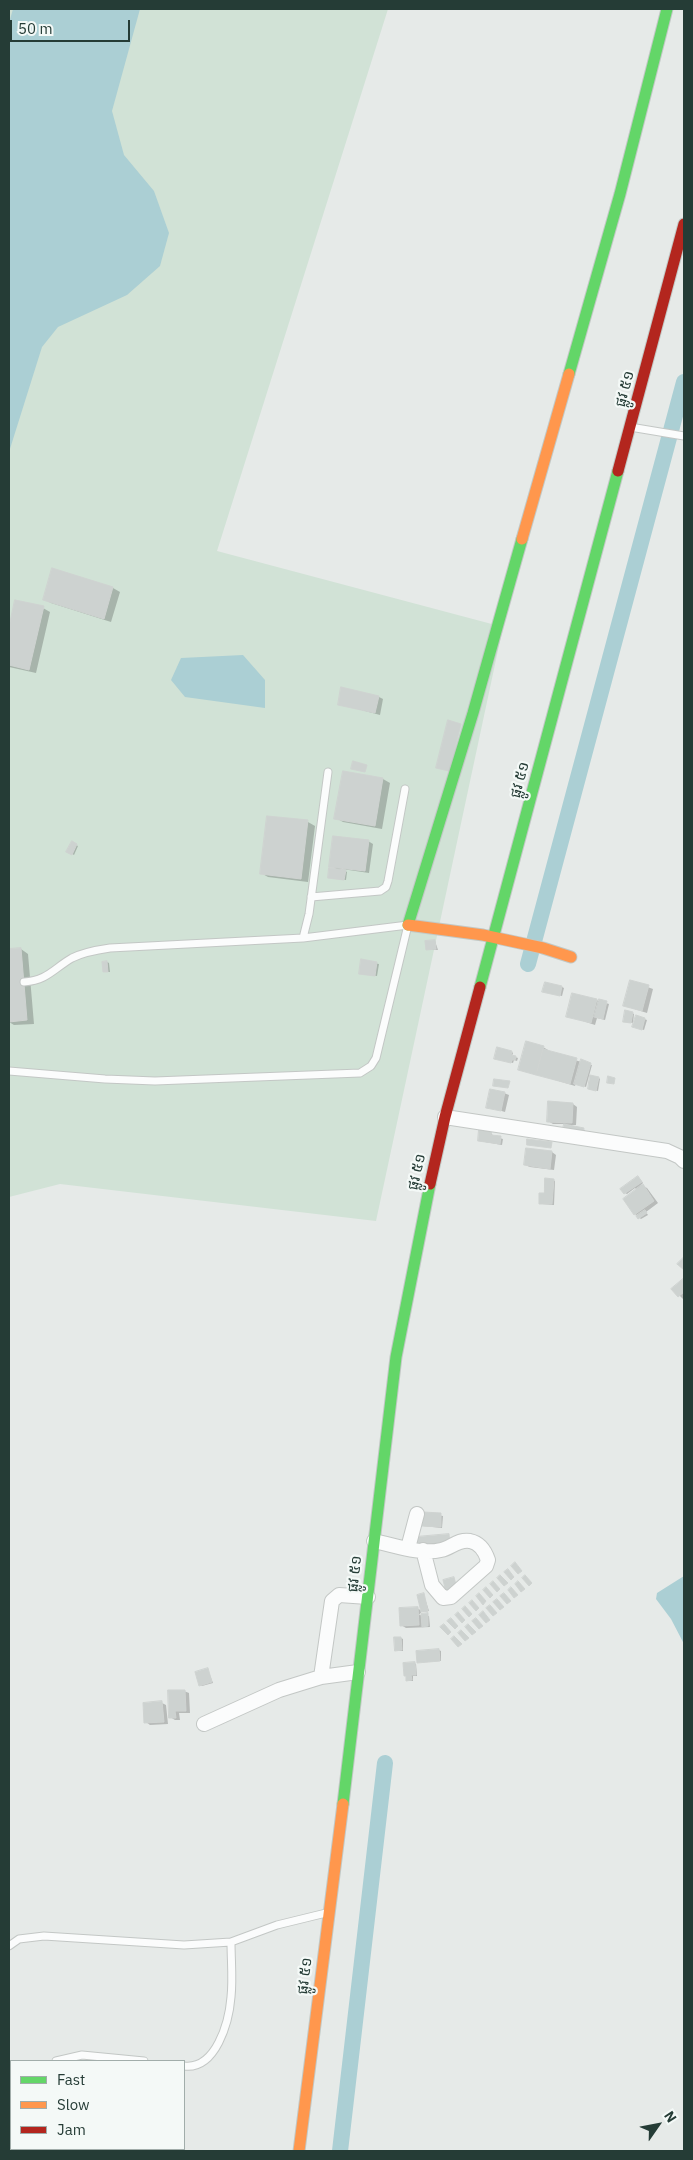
<!DOCTYPE html>
<html>
<head>
<meta charset="utf-8">
<style>
  body { margin:0 }
  #map { position:relative; width:693px; height:2160px; overflow:hidden; background:#e6eae8; font-family:"IBM Plex Sans",sans-serif }
  canvas { display:block }
  .frame { position:absolute; inset:0; border:10px solid #253c36; pointer-events:none }
  .legend { position:absolute; left:10px; top:2060px; width:175px; height:90px; box-sizing:border-box; background:#f4f9f7; border:1px solid #a1adaa; margin:0; padding:6px 9px; list-style:none; font-size:15px; color:#253c36 }
  .legend li { display:flex; align-items:center; gap:10px; height:25px }
  .legend b { width:25px; border:1px solid #a1adaa }
  .north { position:absolute; left:633px; top:2100px; width:50px; height:50px; -webkit-text-stroke:4px #f4f9f7; paint-order:stroke; rotate:57deg; font-size:14px; font-weight:700; line-height:20px; text-align:center; color:#253c36 }
  .north::after { content:''; display:block; margin:auto; width:18px; height:22px; background:#253c36; clip-path:polygon(50% 0,100% 100%,50% 72%,0 100%) }
  .scale { position:absolute; left:10px; top:20px; width:120px; height:22px; box-sizing:border-box; border:2px solid #253c36; border-top:0; padding-left:6px; font-size:15px; line-height:18px; white-space:nowrap; color:#253c36; -webkit-text-stroke:4px #f4f9f7; paint-order:stroke }
</style>
</head>
<body>
<div id="map">
<canvas width="693" height="2160"></canvas>
<div class="frame"></div>
<ul class="legend">
<li><b style="height:6px;background:#63d668"></b>Fast</li>
<li><b style="height:6px;background:#ff974d"></b>Slow</li>
<li><b style="height:6px;background:#b3261e"></b>Jam</li>
</ul>
<div class="north">N</div>
<div class="scale">50 m</div>
</div>
<script>
const ctx = document.querySelector('canvas').getContext('2d');
ctx.lineJoin = 'round';
function fillPath(path, color) {
  ctx.fillStyle = color;
  ctx.fill(path, 'evenodd');
}
function strokePath(path, color, width, dash) {
  ctx.strokeStyle = color;
  ctx.lineWidth = width;
  ctx.lineCap = dash ? 'butt' : 'round';
  ctx.setLineDash(dash || []);
  ctx.stroke(path);
}
function label(font, color, halo, rows, align = 'center') {
  ctx.font = font + ' "IBM Plex Sans","Noto Sans Khmer",sans-serif';
  ctx.lineWidth = 4.5;
  ctx.setLineDash([]);
  ctx.textBaseline = 'middle';
  ctx.strokeStyle = halo;
  ctx.fillStyle = color;
  for (const [text, x, y, turn = 0] of rows) {
    ctx.save();
    ctx.translate(x, y);
    ctx.rotate((+turn || 0) * Math.PI / 180);
    ctx.textAlign = isNaN(turn) ? turn : align;
    if (halo) ctx.strokeText(text, 0, 0);
    ctx.fillText(text, 0, 0);
    ctx.restore();
  }
}
fillPath(new Path2D(`
  M 9,9 L 388,9 L 217,551 L 503,627 L 376,1221 L 60,1184 L 9,1197 Z`), '#d1e2d6');
fillPath(new Path2D(`
  M 13,9 L 140,9 L 112,111 L 124,155 L 154,191 L 169,233 L 160,266 L 127,295 L 58,327 L 42,347 L 9,452 L 9,23 Z
  M 243,655 L 265,680 L 265,708 L 185,697 L 171,680 L 181,658 Z
  M 684,1576 L 684,1644 L 671,1619 L 656,1599 L 657,1593 Z`), '#abcfd4');
fillPath(new Path2D(`
  M 113,588 L 120,592 L 111,622 L 51,603 L 44,599 Z
  M 16,601 L 43,608 L 50,612 L 36,673 L 9,667 L 9,632 Z
  M 379,697 L 383,699 L 380,715 L 339,704 Z
  M 344,772 L 383,779 L 390,783 L 382,829 L 343,822 L 336,818 Z
  M 308,822 L 315,826 L 308,882 L 268,877 L 261,873 Z
  M 368,841 L 373,844 L 369,873 L 342,869 L 347,872 L 346,880 L 331,878 L 338,870 L 331,866 Z
  M 72,843 L 78,846 L 74,855 L 68,851 Z
  M 435,941 L 438,950 L 427,949 L 427,942 Z
  M 21,949 L 28,954 L 34,1024 L 14,1025 L 9,1022 L 9,950 Z
  M 362,961 L 379,964 L 377,976 L 362,974 Z
  M 107,962 L 109,963 L 110,972 L 104,972 Z
  M 631,981 L 653,989 L 647,1013 L 625,1006 Z
  M 562,987 L 564,988 L 562,996 L 545,992 Z
  M 596,1000 L 609,1004 L 605,1020 L 597,1018 L 595,1025 L 568,1016 Z
  M 632,1013 L 634,1014 L 633,1023 L 626,1022 Z
  M 636,1016 L 647,1020 L 644,1030 L 635,1027 Z
  M 543,1047 L 548,1050 L 547,1052 L 592,1065 L 586,1087 L 576,1083 L 575,1086 L 519,1069 Z
  M 512,1052 L 513,1053 L 512,1056 L 518,1058 L 517,1061 L 514,1060 L 513,1063 L 497,1059 Z
  M 599,1078 L 600,1079 L 598,1091 L 589,1089 Z
  M 504,1093 L 509,1095 L 505,1112 L 488,1107 Z
  M 549,1103 L 573,1104 L 577,1107 L 576,1125 L 568,1125 L 567,1126 L 585,1130 L 584,1137 L 565,1134 L 564,1133 L 565,1124 L 553,1124 L 548,1121 Z
  M 491,1132 L 493,1136 L 503,1139 L 502,1145 L 479,1141 Z
  M 552,1152 L 556,1155 L 554,1170 L 530,1167 L 525,1165 Z
  M 640,1179 L 643,1183 L 641,1185 L 647,1188 L 658,1203 L 646,1212 L 648,1215 L 641,1219 L 635,1214 L 637,1190 L 635,1188 L 627,1194 L 625,1193 Z
  M 553,1180 L 555,1181 L 554,1205 L 542,1204 L 540,1203 Z
  M 684,1280 L 684,1298 L 683,1299 L 673,1289 Z
  M 424,1513 L 443,1516 L 442,1528 L 423,1526 Z
  M 424,1595 L 429,1611 L 424,1612 L 422,1611 Z
  M 417,1608 L 422,1611 L 419,1615 L 429,1616 L 430,1627 L 406,1628 L 401,1625 Z
  M 401,1638 L 403,1639 L 403,1651 L 398,1651 L 397,1650 Z
  M 439,1650 L 441,1651 L 441,1661 L 418,1662 Z
  M 414,1663 L 416,1664 L 417,1676 L 413,1676 L 413,1681 L 409,1681 L 407,1680 Z
  M 208,1670 L 213,1683 L 202,1686 L 200,1685 Z
  M 184,1691 L 189,1693 L 190,1713 L 179,1713 L 180,1720 L 175,1720 L 170,1717 Z
  M 162,1703 L 166,1705 L 168,1724 L 150,1725 L 146,1722 Z`), '#0003');
strokePath(new Path2D(`
  M 528,964 L 684,382
  M 340,2151 L 385,1763`), '#abcfd4', 16);
const building = new Path2D(`
  M 52,568 L 113,587 L 104,619 L 43,600 Z
  M 15,600 L 44,606 L 29,670 L 9,665 L 9,627 Z
  M 341,687 L 379,696 L 375,713 L 338,705 Z
  M 448,720 L 461,724 L 449,771 L 436,768 Z
  M 353,761 L 367,765 L 365,772 L 351,769 Z
  M 343,771 L 383,778 L 375,826 L 334,819 Z
  M 267,816 L 308,820 L 301,879 L 260,874 Z
  M 333,836 L 369,840 L 365,871 L 329,867 Z
  M 72,841 L 77,844 L 72,855 L 66,852 Z
  M 329,868 L 346,870 L 344,880 L 328,878 Z
  M 435,940 L 436,949 L 426,950 L 425,941 Z
  M 21,948 L 27,1020 L 9,1022 L 9,949 Z
  M 361,959 L 377,962 L 375,976 L 359,974 Z
  M 107,961 L 108,972 L 103,972 L 102,962 Z
  M 630,980 L 649,985 L 642,1011 L 623,1006 Z
  M 545,982 L 562,986 L 560,996 L 542,992 Z
  M 572,993 L 597,999 L 591,1023 L 566,1017 Z
  M 599,999 L 607,1001 L 603,1019 L 594,1017 Z
  M 625,1010 L 633,1012 L 631,1023 L 623,1022 Z
  M 636,1015 L 645,1018 L 642,1030 L 632,1027 Z
  M 526,1041 L 544,1046 L 536,1075 L 518,1070 Z
  M 497,1047 L 512,1051 L 511,1055 L 516,1056 L 515,1060 L 512,1060 L 511,1063 L 494,1059 Z
  M 543,1049 L 577,1058 L 570,1084 L 536,1075 Z
  M 581,1059 L 591,1063 L 584,1087 L 574,1084 Z
  M 590,1075 L 599,1077 L 596,1091 L 588,1089 Z
  M 608,1076 L 615,1078 L 614,1084 L 607,1083 Z
  M 494,1079 L 510,1081 L 508,1088 L 493,1086 Z
  M 490,1089 L 505,1092 L 501,1111 L 486,1108 Z
  M 548,1101 L 573,1103 L 572,1123 L 547,1122 Z
  M 564,1124 L 584,1128 L 582,1137 L 562,1133 Z
  M 479,1129 L 492,1131 L 491,1135 L 501,1136 L 500,1144 L 478,1141 Z
  M 527,1139 L 552,1142 L 551,1148 L 527,1145 Z
  M 526,1148 L 552,1151 L 550,1169 L 524,1165 Z
  M 638,1176 L 642,1182 L 624,1194 L 620,1189 Z
  M 545,1178 L 554,1179 L 552,1204 L 539,1204 L 539,1193 L 544,1193 Z
  M 643,1184 L 654,1201 L 634,1215 L 623,1199 Z
  M 645,1210 L 647,1213 L 638,1219 L 636,1216 Z
  M 684,1257 L 684,1270 L 677,1264 Z
  M 684,1278 L 684,1292 L 678,1297 L 671,1289 Z
  M 423,1512 L 441,1513 L 441,1527 L 422,1526 Z
  M 449,1534 L 450,1545 L 417,1547 L 416,1537 Z
  M 515,1562 L 522,1571 L 518,1574 L 511,1566 Z
  M 508,1569 L 514,1577 L 511,1580 L 504,1572 Z
  M 500,1575 L 508,1583 L 504,1586 L 497,1578 Z
  M 525,1575 L 532,1583 L 529,1586 L 522,1578 Z
  M 454,1577 L 457,1589 L 446,1592 L 443,1580 Z
  M 493,1581 L 500,1589 L 497,1592 L 490,1584 Z
  M 518,1581 L 525,1589 L 521,1592 L 515,1584 Z
  M 486,1587 L 493,1595 L 490,1598 L 483,1590 Z
  M 511,1587 L 518,1595 L 514,1598 L 508,1590 Z
  M 424,1593 L 428,1611 L 421,1612 L 417,1595 Z
  M 479,1593 L 486,1601 L 483,1605 L 476,1596 Z
  M 504,1593 L 511,1601 L 507,1604 L 500,1596 Z
  M 497,1599 L 504,1607 L 500,1610 L 493,1602 Z
  M 472,1600 L 479,1608 L 476,1611 L 469,1603 Z
  M 490,1605 L 497,1613 L 493,1616 L 486,1608 Z
  M 465,1606 L 472,1614 L 469,1617 L 462,1609 Z
  M 418,1607 L 419,1625 L 400,1626 L 399,1608 Z
  M 483,1611 L 490,1620 L 486,1623 L 479,1615 Z
  M 458,1612 L 465,1620 L 462,1623 L 455,1615 Z
  M 428,1613 L 428,1626 L 422,1627 L 421,1614 Z
  M 451,1618 L 458,1626 L 455,1629 L 447,1621 Z
  M 476,1618 L 483,1626 L 479,1629 L 472,1621 Z
  M 444,1624 L 451,1632 L 448,1635 L 440,1627 Z
  M 468,1624 L 476,1632 L 472,1635 L 465,1627 Z
  M 461,1630 L 469,1638 L 465,1641 L 458,1633 Z
  M 454,1636 L 462,1644 L 458,1647 L 451,1639 Z
  M 394,1637 L 401,1637 L 402,1650 L 395,1651 Z
  M 439,1649 L 440,1661 L 417,1663 L 416,1651 Z
  M 415,1662 L 416,1675 L 411,1675 L 412,1680 L 406,1681 L 406,1676 L 404,1676 L 403,1663 Z
  M 208,1668 L 212,1682 L 199,1686 L 195,1672 Z
  M 168,1690 L 185,1690 L 186,1711 L 175,1711 L 176,1718 L 169,1718 Z
  M 162,1701 L 164,1722 L 144,1723 L 143,1703 Z`);
fillPath(building, '#cdd2d0');
strokePath(building, '#cfd3d1', 1);
const lane = new Path2D(`
  M 630,427 L 684,436
  M 311,897 L 380,891 L 386,887 L 388,881 L 405,789
  M 303,938 L 309,914 L 328,772
  M 9,1071 L 105,1079 L 155,1081 L 360,1073 L 371,1066 L 376,1058 L 408,925 L 303,938 L 110,948 C 96,950 84,952 72,958 C 53,969 48,980 24,982
  M 9,1946 L 19,1939 L 44,1936 L 184,1945 L 231,1942 L 277,1925 L 326,1913
  M 56,2061 L 82,2055 L 144,2061
  M 184,2066 C 216,2070 229,2022 231,1997 C 233,1979 231,1960 231,1942
  M 9,2092 L 11,2091`);
const street = new Path2D(`
  M 445,1117 L 667,1151 L 680,1157 L 684,1161
  M 374,1541 C 394,1545 420,1555 441,1550 C 451,1548 458,1539 470,1541 C 480,1543 485,1551 488,1560 L 486,1566 L 451,1597 L 443,1598 L 432,1585 L 423,1550
  M 408,1548 L 417,1514
  M 321,1677 L 332,1601 L 339,1595 L 368,1597
  M 204,1724 L 279,1690 L 321,1677 L 358,1672`);
const fast = new Path2D(`
  M 569,374 L 620,194 L 667,9
  M 408,925 L 473,713 L 522,539
  M 480,987 L 618,471
  M 343,1804 L 396,1357 L 430,1184`);
const slow = new Path2D(`
  M 522,539 L 569,374
  M 408,925 L 483,935 L 543,948 L 571,957
  M 299,2151 L 343,1804`);
const jam = new Path2D(`
  M 618,471 L 684,224
  M 430,1184 L 445,1117 L 480,987`);
strokePath(lane, '#c3c7c5', 9);
strokePath(street, '#c3c7c5', 16);
strokePath(fast, '#c2c8c5', 13);
strokePath(slow, '#c2c8c5', 13);
strokePath(jam, '#c2c8c5', 13);
strokePath(lane, '#fbfcfc', 7);
strokePath(street, '#fbfcfc', 14);
strokePath(fast, '#63d668', 11);
strokePath(slow, '#ff974d', 11);
strokePath(jam, '#b3261e', 11);
label('15px', '#253c36', '#f4f9f7', [
  ["ផ្លូវ ៥១",625,389,-75],
  ["ផ្លូវ ៥១",520,780,-75],
  ["ផ្លូវ ៥១",417,1172,-77],
  ["ផ្លូវ ៥១",355,1574,-84],
  ["ផ្លូវ ៥១",305,1976,-83]
]);
</script>
</body>
</html>
